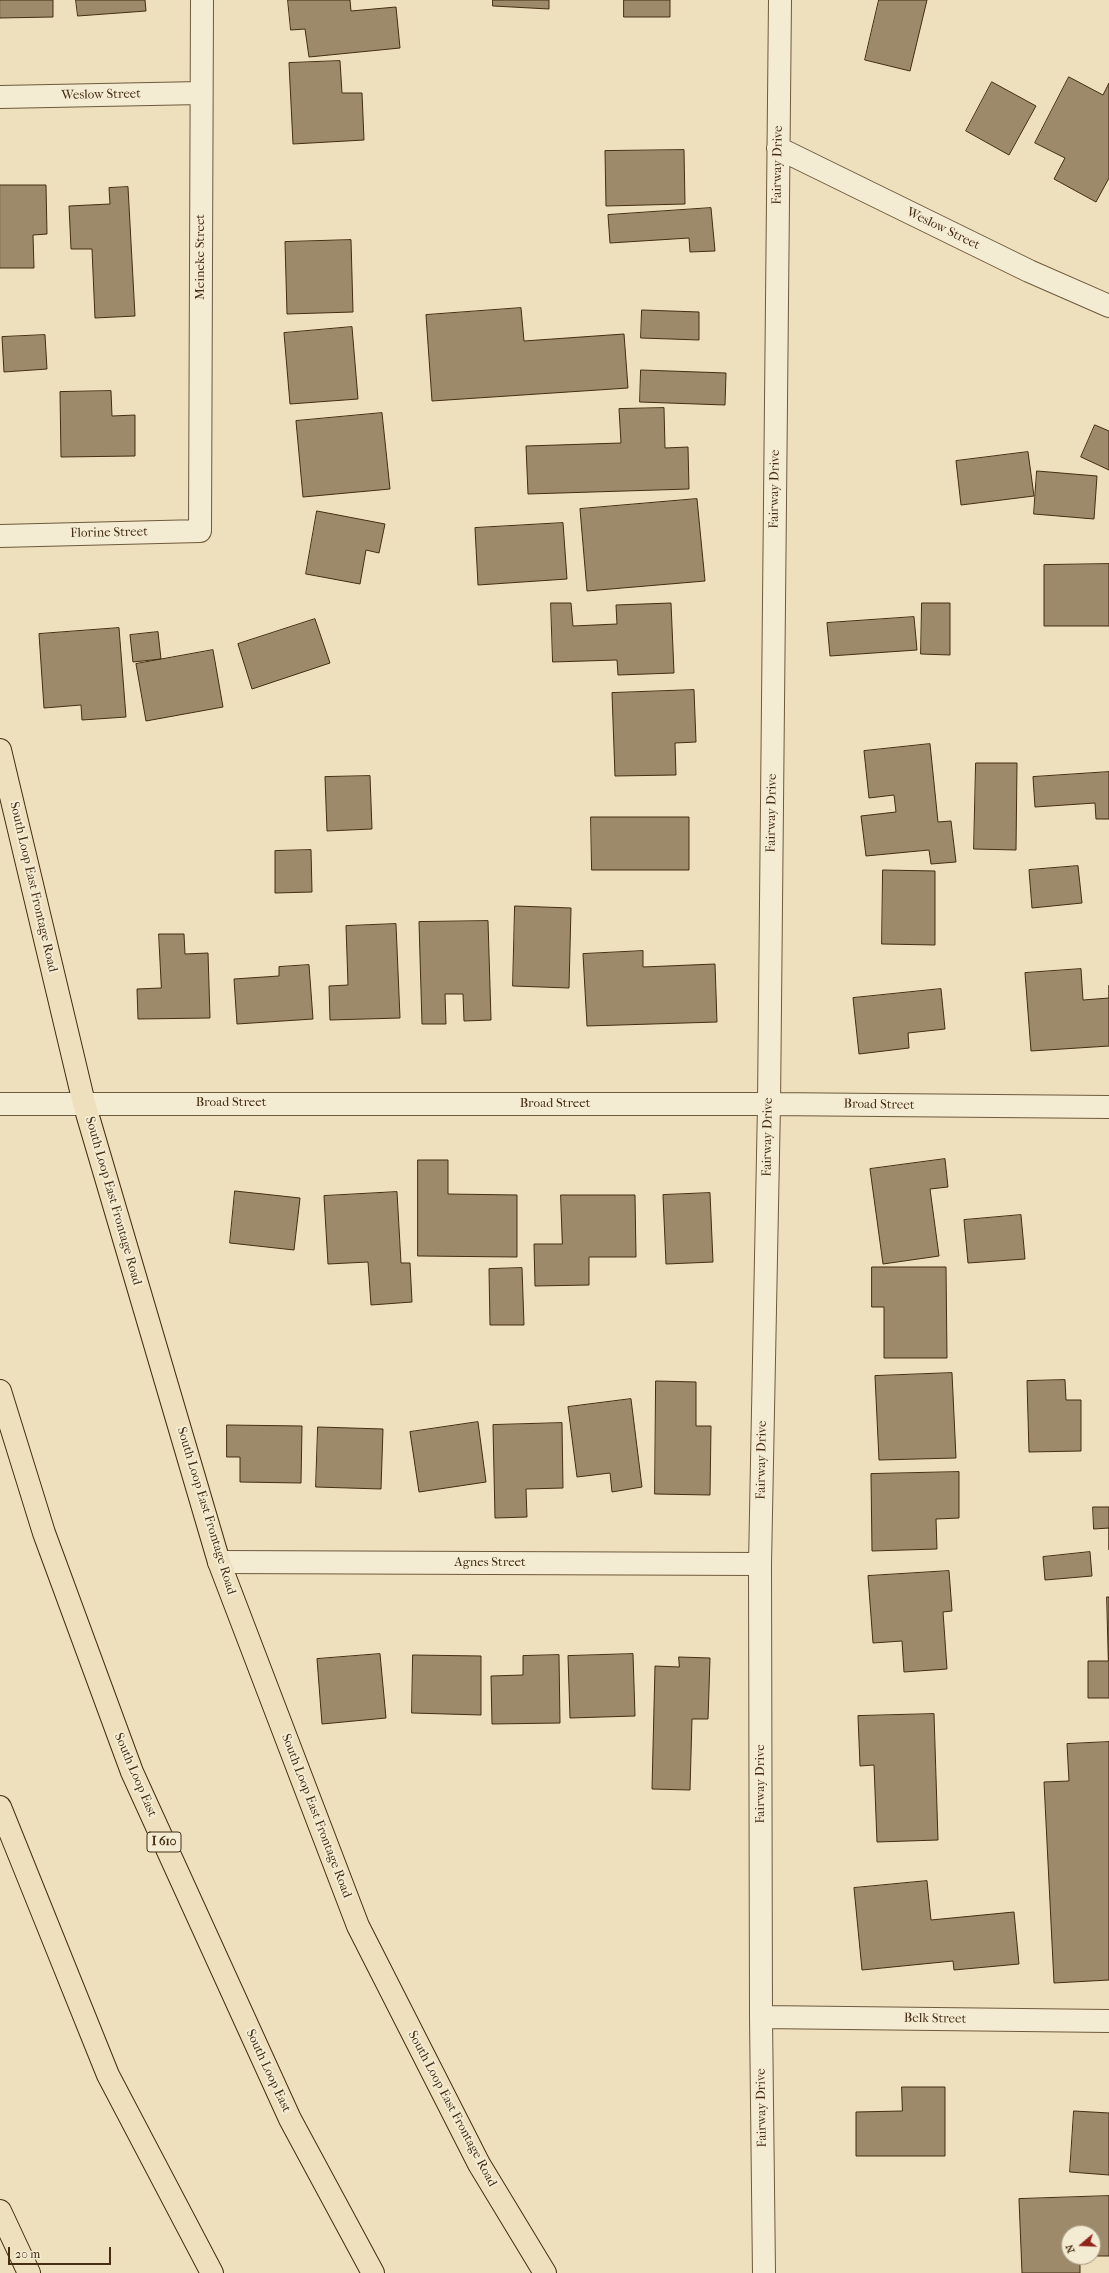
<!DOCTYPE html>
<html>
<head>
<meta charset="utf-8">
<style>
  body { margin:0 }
  #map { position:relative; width:1109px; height:2273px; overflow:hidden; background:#eee0bc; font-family:"IM FELL French Canon",serif }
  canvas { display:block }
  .north { position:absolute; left:1061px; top:2225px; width:40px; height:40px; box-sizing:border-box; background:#f4ebd3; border:1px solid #ae9f86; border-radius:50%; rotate:251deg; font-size:11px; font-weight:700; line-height:16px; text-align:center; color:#442d12 }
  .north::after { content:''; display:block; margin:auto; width:14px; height:18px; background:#8f2418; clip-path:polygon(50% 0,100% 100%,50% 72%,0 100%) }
  .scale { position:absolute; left:8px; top:2247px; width:103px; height:18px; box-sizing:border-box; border:2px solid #442d12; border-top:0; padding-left:5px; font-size:12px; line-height:14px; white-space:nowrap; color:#442d12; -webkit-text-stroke:3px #f4ebd3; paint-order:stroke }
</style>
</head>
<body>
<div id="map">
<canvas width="1109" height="2273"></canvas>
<div class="north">N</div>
<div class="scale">20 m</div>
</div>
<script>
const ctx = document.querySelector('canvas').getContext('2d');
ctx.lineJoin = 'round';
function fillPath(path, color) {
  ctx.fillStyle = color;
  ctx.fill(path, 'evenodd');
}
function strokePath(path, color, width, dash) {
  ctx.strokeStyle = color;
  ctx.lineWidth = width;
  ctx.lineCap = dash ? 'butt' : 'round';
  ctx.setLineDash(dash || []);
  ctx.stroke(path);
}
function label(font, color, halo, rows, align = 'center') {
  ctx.font = font + ' "IM FELL French Canon",serif';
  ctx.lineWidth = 4;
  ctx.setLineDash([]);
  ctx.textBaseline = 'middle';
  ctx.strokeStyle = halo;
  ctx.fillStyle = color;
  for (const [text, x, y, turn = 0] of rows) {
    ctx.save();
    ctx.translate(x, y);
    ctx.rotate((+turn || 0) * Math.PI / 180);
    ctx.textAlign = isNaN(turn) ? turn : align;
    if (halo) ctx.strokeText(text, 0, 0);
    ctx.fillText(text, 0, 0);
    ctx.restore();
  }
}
const building = new Path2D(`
  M 0,0 L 53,0 L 53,17 L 0,18 Z
  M 76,0 L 145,0 L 146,11 L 78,16 Z
  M 288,0 L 350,0 L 351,11 L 396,7 L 400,48 L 309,57 L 305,29 L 291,30 Z
  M 493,0 L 549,0 L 549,9 L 493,6 Z
  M 624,0 L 670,0 L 670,17 L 624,17 Z
  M 879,0 L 927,0 L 910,71 L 865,60 Z
  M 340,61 L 342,93 L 362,93 L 364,140 L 293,144 L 289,63 Z
  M 1069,77 L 1103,95 L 1109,83 L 1109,178 L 1096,202 L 1054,179 L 1065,158 L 1035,143 Z
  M 992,82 L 1036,106 L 1009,155 L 966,131 Z
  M 684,150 L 685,204 L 606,206 L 605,151 Z
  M 0,185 L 46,185 L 47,234 L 33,235 L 34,268 L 0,268 Z
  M 128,187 L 135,316 L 95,318 L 92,249 L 71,249 L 69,206 L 110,204 L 109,188 Z
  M 711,208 L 715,251 L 690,252 L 689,238 L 610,243 L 608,215 Z
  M 351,240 L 353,312 L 287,314 L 285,242 Z
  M 521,308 L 524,341 L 624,334 L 628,388 L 432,401 L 426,315 Z
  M 642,310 L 699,312 L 699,340 L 641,338 Z
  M 352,327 L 358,399 L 290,404 L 284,333 Z
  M 45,335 L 47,369 L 4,372 L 2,337 Z
  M 641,370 L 726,373 L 725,405 L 640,402 Z
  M 111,391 L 112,416 L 135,415 L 135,456 L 61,457 L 60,392 Z
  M 664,408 L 665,448 L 688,447 L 689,489 L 528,494 L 526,446 L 621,443 L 619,409 Z
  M 382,413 L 390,489 L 303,497 L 296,421 Z
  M 1095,425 L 1109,431 L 1109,470 L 1081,457 Z
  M 1028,452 L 1034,496 L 961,505 L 956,461 Z
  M 1037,471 L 1097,476 L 1094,519 L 1034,514 Z
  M 697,499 L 705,581 L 587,591 L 580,509 Z
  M 317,511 L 385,524 L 379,553 L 366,550 L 360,584 L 306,574 Z
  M 563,523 L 567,579 L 478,585 L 475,528 Z
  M 1109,564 L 1109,626 L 1044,626 L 1044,565 Z
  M 551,603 L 571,603 L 573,626 L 617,624 L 616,605 L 671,603 L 674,673 L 618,675 L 617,660 L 553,662 Z
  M 922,603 L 950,603 L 950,655 L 921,654 Z
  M 914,617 L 917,650 L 830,656 L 827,623 Z
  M 315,619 L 330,663 L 252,689 L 238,644 Z
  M 119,628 L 126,717 L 82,720 L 81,705 L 44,708 L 39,634 Z
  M 158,632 L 161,659 L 133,662 L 130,635 Z
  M 213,650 L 223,707 L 146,721 L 136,664 Z
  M 694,690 L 696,742 L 675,743 L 676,775 L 615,776 L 612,693 Z
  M 930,744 L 938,822 L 951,821 L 956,862 L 931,864 L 929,850 L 866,856 L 861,816 L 896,812 L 894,795 L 869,798 L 864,751 Z
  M 976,763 L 1017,763 L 1016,850 L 974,849 Z
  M 1109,772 L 1109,819 L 1096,819 L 1095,803 L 1035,807 L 1033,777 Z
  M 370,776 L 372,829 L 327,831 L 325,777 Z
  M 591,817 L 689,817 L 689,870 L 592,870 Z
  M 311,850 L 312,892 L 275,893 L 275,851 Z
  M 1078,866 L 1082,903 L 1032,908 L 1029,870 Z
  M 883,870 L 935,871 L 935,945 L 882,944 Z
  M 515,906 L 571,908 L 569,988 L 513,986 Z
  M 488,921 L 491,1020 L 464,1021 L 463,994 L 445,994 L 446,1024 L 422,1024 L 419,922 Z
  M 396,924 L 400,1018 L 330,1020 L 329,986 L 348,985 L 346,926 Z
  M 159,934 L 184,934 L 185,954 L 208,953 L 210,1018 L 138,1019 L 137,989 L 161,988 Z
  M 643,951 L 643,967 L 715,964 L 717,1022 L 587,1026 L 583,954 Z
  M 309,965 L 313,1019 L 237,1024 L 234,979 L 279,976 L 279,967 Z
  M 1081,969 L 1083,1000 L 1109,998 L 1109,985 L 1109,1046 L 1031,1051 L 1025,973 Z
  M 941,989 L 945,1029 L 908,1033 L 909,1048 L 859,1054 L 853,998 Z
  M 945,1159 L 948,1187 L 930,1189 L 939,1256 L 883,1264 L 870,1169 Z
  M 418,1160 L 448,1160 L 448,1194 L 517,1195 L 517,1257 L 418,1256 Z
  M 235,1191 L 300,1198 L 294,1250 L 230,1243 Z
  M 397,1192 L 401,1263 L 410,1263 L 412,1302 L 371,1305 L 368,1262 L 328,1264 L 324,1196 Z
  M 710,1193 L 713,1262 L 666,1264 L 663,1195 Z
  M 561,1195 L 635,1195 L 636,1257 L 589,1257 L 589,1285 L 535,1286 L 534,1244 L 562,1244 Z
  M 1021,1215 L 1025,1259 L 968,1263 L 964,1220 Z
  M 872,1267 L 946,1267 L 947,1358 L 884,1358 L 884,1307 L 872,1307 Z
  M 522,1268 L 524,1325 L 490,1325 L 489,1269 Z
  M 952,1373 L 956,1458 L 879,1460 L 875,1376 Z
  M 1065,1380 L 1066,1400 L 1081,1400 L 1081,1451 L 1029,1452 L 1027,1381 Z
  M 656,1381 L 696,1382 L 696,1426 L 711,1426 L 710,1495 L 655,1494 Z
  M 631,1399 L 642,1487 L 612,1492 L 610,1473 L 577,1477 L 568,1407 Z
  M 478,1422 L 486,1482 L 419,1492 L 410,1432 Z
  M 562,1423 L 563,1488 L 526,1489 L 527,1517 L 495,1518 L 493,1425 Z
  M 227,1425 L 302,1426 L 301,1483 L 240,1482 L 240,1457 L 227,1457 Z
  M 318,1427 L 383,1429 L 381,1489 L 316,1487 Z
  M 959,1472 L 959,1518 L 936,1519 L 937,1549 L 872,1551 L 871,1474 Z
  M 1093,1507 L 1109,1507 L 1109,1550 L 1109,1528 L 1094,1529 Z
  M 1090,1552 L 1092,1576 L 1045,1580 L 1043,1557 Z
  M 949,1571 L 952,1611 L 943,1612 L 947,1669 L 904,1672 L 902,1641 L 873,1643 L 868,1576 Z
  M 1107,1597 L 1109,1597 L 1109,1698 L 1088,1698 L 1088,1661 L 1108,1661 Z
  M 380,1654 L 386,1718 L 322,1724 L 317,1659 Z
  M 633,1654 L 635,1716 L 570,1718 L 568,1656 Z
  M 413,1655 L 481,1656 L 481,1715 L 412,1713 Z
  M 559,1655 L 560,1723 L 492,1724 L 491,1676 L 523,1675 L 523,1656 Z
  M 679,1657 L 710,1658 L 708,1719 L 692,1719 L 690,1790 L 652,1789 L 655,1666 L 679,1667 Z
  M 934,1714 L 938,1840 L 877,1842 L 874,1765 L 860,1766 L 858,1716 Z
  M 1109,1742 L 1109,1980 L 1054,1983 L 1044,1782 L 1069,1781 L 1067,1744 Z
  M 927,1881 L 931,1920 L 1014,1912 L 1019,1964 L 954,1970 L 953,1961 L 862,1970 L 854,1888 Z
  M 902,2087 L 945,2087 L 945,2156 L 856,2156 L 856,2112 L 902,2111 Z
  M 1074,2111 L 1109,2113 L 1109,2175 L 1070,2172 Z
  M 1109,2196 L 1109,2256 L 1093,2256 L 1093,2233 L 1069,2233 L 1069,2257 L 1080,2257 L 1080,2273 L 1022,2273 L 1019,2199 Z`);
fillPath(building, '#9c8a6a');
strokePath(building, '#442d12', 1);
const minor = new Path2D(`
  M 0,97 L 201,93
  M 778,148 L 1029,271 L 1109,306
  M 0,536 L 200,531 L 202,0
  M 0,1104 L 769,1104 L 1109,1107
  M 219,1562 L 760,1564
  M 761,2017 L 1109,2021
  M 764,2273 L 761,2017 L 760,1564 L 769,1104 L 780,0`);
const major = new Path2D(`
  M 0,750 L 84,1103 L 219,1562 L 358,1926 L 479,2164 L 545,2273
  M 0,2211 L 29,2273`);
const highway = new Path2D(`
  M 0,1391 L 44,1533 L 132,1772 L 290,2119 L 373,2273
  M 0,1807 L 108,2075 L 212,2273`);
strokePath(minor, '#6e5a3c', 24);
strokePath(major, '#442d12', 24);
strokePath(highway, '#442d12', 24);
strokePath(minor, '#f4ebd3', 22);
strokePath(major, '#eee0bc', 22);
strokePath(highway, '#eee0bc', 22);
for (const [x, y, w] of [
  [164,1842,34]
]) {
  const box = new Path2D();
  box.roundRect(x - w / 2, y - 10, w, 20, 3);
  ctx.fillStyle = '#f4ebd3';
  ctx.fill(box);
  strokePath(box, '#442d12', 1);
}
label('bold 12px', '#442d12', null, [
  ["I 610",164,1842]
]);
label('13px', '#442d12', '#f4ebd3', [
  ["Weslow Street",101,95,-1],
  ["Fairway Drive",778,165,-89],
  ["Weslow Street",943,229,26],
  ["Meineke Street",201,257,-90],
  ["Fairway Drive",775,489,-89],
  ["Florine Street",109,533,-1],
  ["Fairway Drive",772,813,-89],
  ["South Loop East Frontage Road",33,887,77],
  ["Broad Street",231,1103],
  ["Broad Street",555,1104],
  ["Broad Street",879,1105,1],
  ["Fairway Drive",768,1137,-89],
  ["South Loop East Frontage Road",113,1201,74],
  ["Fairway Drive",762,1460,-89],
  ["South Loop East Frontage Road",206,1511,73],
  ["Agnes Street",490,1563],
  ["South Loop East",135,1775,67],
  ["Fairway Drive",761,1784,-90],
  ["South Loop East Frontage Road",316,1816,69],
  ["Belk Street",935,2019,1],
  ["South Loop East",268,2071,65],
  ["Fairway Drive",762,2108,-91],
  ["South Loop East Frontage Road",452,2109,62]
]);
</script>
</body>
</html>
